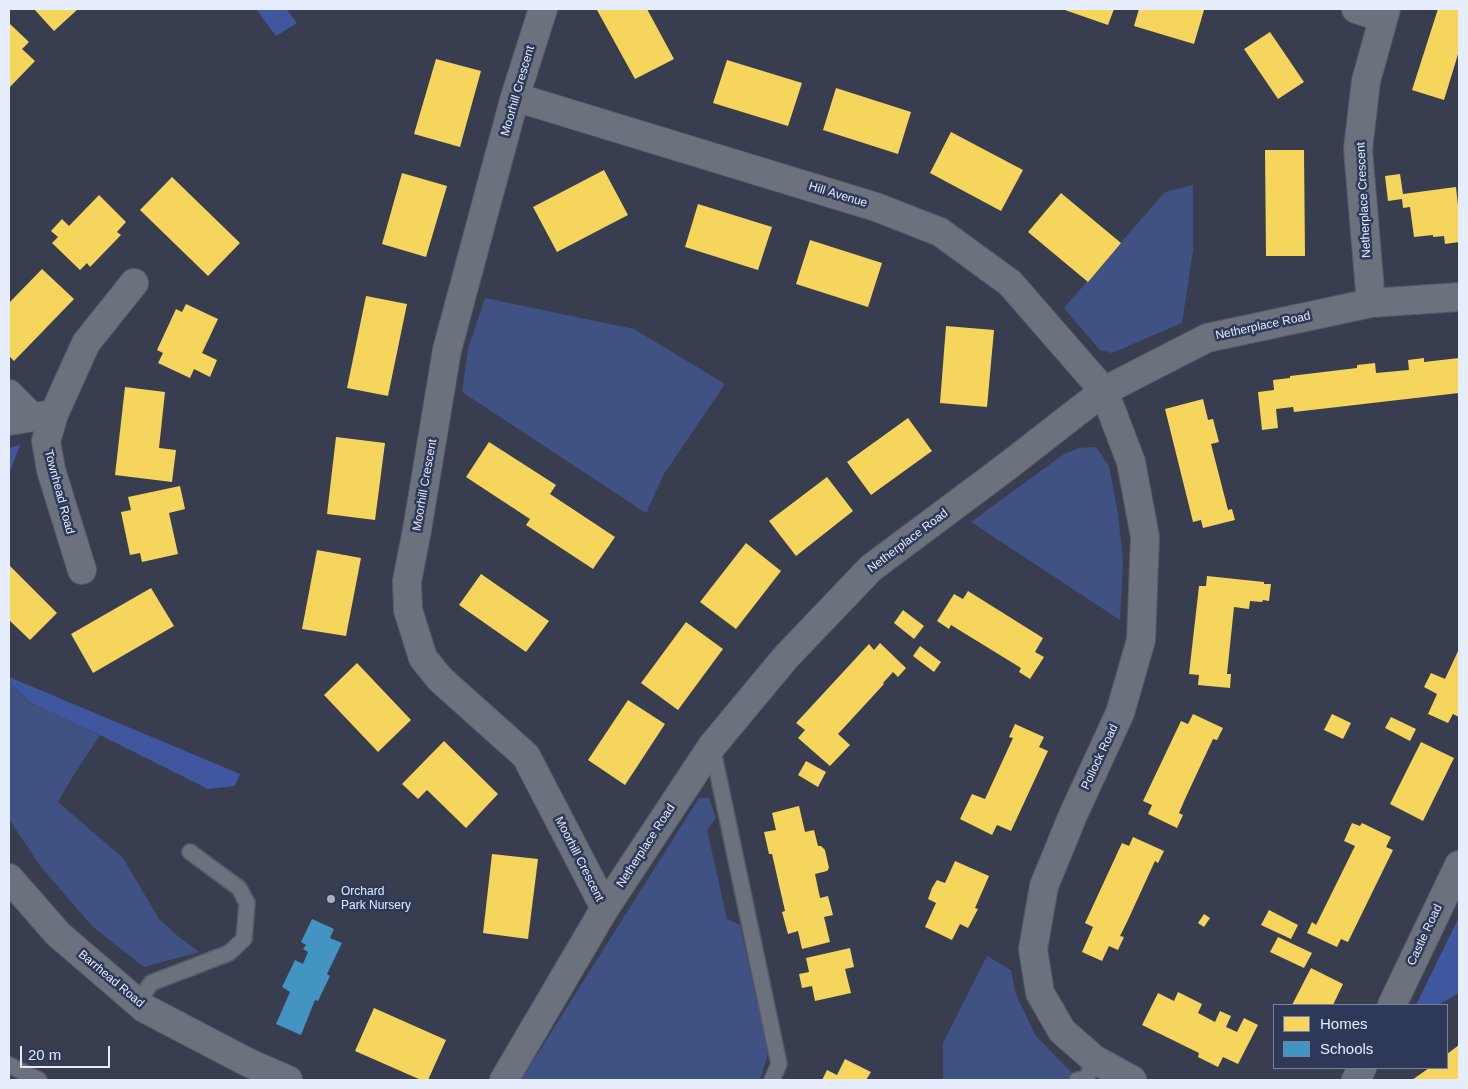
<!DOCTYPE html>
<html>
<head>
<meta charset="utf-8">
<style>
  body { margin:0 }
  #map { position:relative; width:1468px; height:1089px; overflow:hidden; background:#383e4f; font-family:Helvetica,sans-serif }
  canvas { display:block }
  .frame { position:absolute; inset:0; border:10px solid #e6edfd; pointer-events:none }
  .legend { position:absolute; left:1273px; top:1004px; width:175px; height:65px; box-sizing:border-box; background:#2e3959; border:1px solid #78819b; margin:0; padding:6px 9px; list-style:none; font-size:15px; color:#e6edfd }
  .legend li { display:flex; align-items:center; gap:10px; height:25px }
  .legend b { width:25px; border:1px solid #78819b }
  .scale { position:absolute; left:20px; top:1046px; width:90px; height:22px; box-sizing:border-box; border:2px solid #e6edfd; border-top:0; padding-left:6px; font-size:15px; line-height:18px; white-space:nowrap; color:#e6edfd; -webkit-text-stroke:4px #2e3959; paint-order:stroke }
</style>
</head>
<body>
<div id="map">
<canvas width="1468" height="1089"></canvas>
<div class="frame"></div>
<ul class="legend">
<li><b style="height:14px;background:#f6d55c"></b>Homes</li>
<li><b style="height:14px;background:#4393c3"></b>Schools</li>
</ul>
<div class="scale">20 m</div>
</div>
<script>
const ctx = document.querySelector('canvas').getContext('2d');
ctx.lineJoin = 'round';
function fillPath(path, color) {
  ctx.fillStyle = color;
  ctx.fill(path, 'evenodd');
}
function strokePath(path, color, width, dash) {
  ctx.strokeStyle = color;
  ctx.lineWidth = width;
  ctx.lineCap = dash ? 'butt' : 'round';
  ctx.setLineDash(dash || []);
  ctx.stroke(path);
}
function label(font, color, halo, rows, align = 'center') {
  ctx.font = font + ' Helvetica,sans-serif';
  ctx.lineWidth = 5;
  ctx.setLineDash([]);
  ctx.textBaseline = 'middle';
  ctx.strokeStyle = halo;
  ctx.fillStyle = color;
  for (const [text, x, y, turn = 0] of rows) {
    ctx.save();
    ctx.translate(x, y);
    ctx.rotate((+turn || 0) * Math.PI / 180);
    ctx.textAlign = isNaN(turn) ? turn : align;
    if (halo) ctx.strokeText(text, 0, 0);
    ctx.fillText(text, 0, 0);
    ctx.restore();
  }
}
fillPath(new Path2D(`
  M 1193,185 L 1193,250 L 1182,323 L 1112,353 L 1100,350 L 1064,308 L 1165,192 Z
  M 485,298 L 634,329 L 725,384 L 664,474 L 646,513 L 462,392 L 468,349 Z
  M 1096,447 L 1109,466 L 1118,514 L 1123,561 L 1120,620 L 971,522 L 1064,454 L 1079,448 Z
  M 9,681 L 31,703 L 100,735 L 75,773 L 58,802 L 123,858 L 159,919 L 179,937 L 199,952 L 144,967 L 93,927 L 41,867 L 9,819 Z
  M 699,798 L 709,798 L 716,818 L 707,830 L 727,919 L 740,925 L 768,1054 L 760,1080 L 521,1080 Z
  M 987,956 L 1011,970 L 1016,995 L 1036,1036 L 1079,1080 L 943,1080 L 943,1043 Z`), '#405184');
fillPath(new Path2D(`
  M 256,9 L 286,9 L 297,23 L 276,36 Z
  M 20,445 L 9,474 L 9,448 Z
  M 9,677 L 240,774 L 235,786 L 208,789 L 100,735 L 31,703 L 9,681 Z
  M 1459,917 L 1459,993 L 1438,1005 L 1416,1005 Z`), '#40579f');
fillPath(new Path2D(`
  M 34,9 L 78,9 L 54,31 Z
  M 598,9 L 647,9 L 674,59 L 635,79 L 597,10 Z
  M 1062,9 L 1114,9 L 1108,25 Z
  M 1139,9 L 1199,9 L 1204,10 L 1194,44 L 1134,26 Z
  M 1438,9 L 1459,9 L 1459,51 L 1444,100 L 1412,90 Z
  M 9,23 L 29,42 L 22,49 L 35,61 L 9,88 Z
  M 1270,32 L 1304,82 L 1278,99 L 1244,49 Z
  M 436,59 L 481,71 L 460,147 L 414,134 Z
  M 727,60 L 802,83 L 788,126 L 713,103 Z
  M 836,88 L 911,112 L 898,154 L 823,130 Z
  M 951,132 L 1023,170 L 1001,211 L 930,173 Z
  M 1265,150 L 1304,150 L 1305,256 L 1266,256 Z
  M 604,170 L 628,215 L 557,252 L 533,207 Z
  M 402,173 L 447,186 L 426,257 L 382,244 Z
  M 1400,174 L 1403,194 L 1456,187 L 1458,205 L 1459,205 L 1459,242 L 1445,244 L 1444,236 L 1433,237 L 1433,235 L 1414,237 L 1410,207 L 1403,208 L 1402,199 L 1388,201 L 1385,176 Z
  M 172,177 L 240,243 L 208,276 L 140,210 Z
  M 1061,193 L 1121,243 L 1088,282 L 1028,232 Z
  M 99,195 L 126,222 L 117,232 L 121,235 L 90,267 L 87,263 L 80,270 L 52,243 L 58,237 L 51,231 L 62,219 L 69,226 Z
  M 698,204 L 772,227 L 758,270 L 685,247 Z
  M 810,240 L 882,263 L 868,307 L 796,284 Z
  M 42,269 L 74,299 L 14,361 L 9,356 L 9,303 Z
  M 366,296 L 407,304 L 388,396 L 347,388 Z
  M 186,304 L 218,319 L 202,353 L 217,360 L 210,377 L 194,369 L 190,378 L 158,363 L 163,353 L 157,350 L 176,309 L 182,312 Z
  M 946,326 L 994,330 L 987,407 L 940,403 Z
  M 1424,358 L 1424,362 L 1459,358 L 1459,393 L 1294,412 L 1293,407 L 1276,409 L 1278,428 L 1262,430 L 1258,392 L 1274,390 L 1273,380 L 1290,378 L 1290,376 L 1357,368 L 1357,365 L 1375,363 L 1376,373 L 1409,370 L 1408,360 Z
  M 125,387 L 165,392 L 159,448 L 176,450 L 172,482 L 115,475 Z
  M 1203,399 L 1208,420 L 1213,419 L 1219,442 L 1211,444 L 1228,510 L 1232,509 L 1235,520 L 1203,528 L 1201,520 L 1193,522 L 1165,409 Z
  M 908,418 L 932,451 L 871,495 L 847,462 Z
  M 336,437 L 385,443 L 375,520 L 327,514 Z
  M 489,442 L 556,485 L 550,494 L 615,537 L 593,569 L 526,525 L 530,519 L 466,477 Z
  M 827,477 L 853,511 L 796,556 L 769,521 Z
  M 180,486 L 185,509 L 169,513 L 178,554 L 142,562 L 140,553 L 130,555 L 121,512 L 131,510 L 128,497 Z
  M 746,543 L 781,571 L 736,629 L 700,602 Z
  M 317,550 L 361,558 L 346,636 L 302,629 Z
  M 9,565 L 57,613 L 30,640 L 9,620 Z
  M 481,574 L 549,621 L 526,652 L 459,605 Z
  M 1207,576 L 1264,582 L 1264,584 L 1271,584 L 1269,601 L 1263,600 L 1262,602 L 1250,601 L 1249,609 L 1234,607 L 1227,674 L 1231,674 L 1230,688 L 1198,685 L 1199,675 L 1189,674 L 1199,586 L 1206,586 Z
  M 151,588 L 174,626 L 93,673 L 71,634 Z
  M 968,591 L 1043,638 L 1035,652 L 1044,657 L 1030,679 L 1019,672 L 1021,668 L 951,625 L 949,629 L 937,621 L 954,594 L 963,599 Z
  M 903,610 L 924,626 L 914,639 L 894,623 Z
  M 686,622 L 723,649 L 678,710 L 641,683 Z
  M 880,643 L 906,668 L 898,677 L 893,672 L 883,683 L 884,684 L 838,734 L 850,745 L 830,766 L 798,738 L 805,730 L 796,723 L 869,644 L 874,650 Z
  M 920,646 L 941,662 L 934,672 L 913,656 Z
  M 1459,649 L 1459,717 L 1453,714 L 1448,723 L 1428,714 L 1437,694 L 1424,687 L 1431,673 L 1445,679 Z
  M 357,663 L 411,720 L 378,752 L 324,695 Z
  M 628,700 L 665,724 L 625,785 L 588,760 Z
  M 1193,714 L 1223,728 L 1217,740 L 1213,739 L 1185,799 L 1179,813 L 1183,815 L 1177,828 L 1148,814 L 1152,805 L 1143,801 L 1181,721 L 1188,724 Z
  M 1332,714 L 1351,723 L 1343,739 L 1324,730 Z
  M 1391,717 L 1416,729 L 1410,741 L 1385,728 Z
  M 1015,724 L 1044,737 L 1039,747 L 1048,751 L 1011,831 L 997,825 L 992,835 L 960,819 L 972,794 L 985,799 L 1013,738 L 1009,737 Z
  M 444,741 L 498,794 L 466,828 L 427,790 L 418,799 L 402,784 Z
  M 1421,742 L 1454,758 L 1423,821 L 1390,804 Z
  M 806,761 L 826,772 L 818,787 L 798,775 Z
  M 799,806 L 805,832 L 814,830 L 818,846 L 821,846 L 825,850 L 829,868 L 827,871 L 815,874 L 820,898 L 828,896 L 833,915 L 824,917 L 830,942 L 802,949 L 798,931 L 788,934 L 782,912 L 785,911 L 772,854 L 769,854 L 764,832 L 776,830 L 772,813 Z
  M 1352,823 L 1360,826 L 1362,823 L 1391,837 L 1386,847 L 1393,850 L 1348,942 L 1341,939 L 1337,947 L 1307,933 L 1312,922 L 1316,925 L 1355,846 L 1344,841 Z
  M 1133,837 L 1164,851 L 1158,863 L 1155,861 L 1127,922 L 1120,936 L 1124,937 L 1118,950 L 1109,946 L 1102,961 L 1082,952 L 1093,927 L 1085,923 L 1122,843 L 1129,846 Z
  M 492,854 L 538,859 L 528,939 L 483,933 Z
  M 955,861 L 989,876 L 975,908 L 978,909 L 968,928 L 960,924 L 952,940 L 925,927 L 936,903 L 928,899 L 932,888 L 937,880 L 945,883 Z
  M 1269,910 L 1298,925 L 1291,939 L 1261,925 Z
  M 1204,914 L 1210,918 L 1204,927 L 1198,923 Z
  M 1278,937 L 1312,953 L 1304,968 L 1270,952 Z
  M 850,948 L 854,967 L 845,969 L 851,993 L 815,1001 L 812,986 L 802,988 L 799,974 L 809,972 L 806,958 Z
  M 1311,968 L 1343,984 L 1333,1005 L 1292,1005 Z
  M 1178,992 L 1202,1004 L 1198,1013 L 1215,1022 L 1220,1011 L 1231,1016 L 1226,1027 L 1237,1032 L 1244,1018 L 1258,1025 L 1238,1064 L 1223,1057 L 1218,1067 L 1198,1057 L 1199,1053 L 1142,1025 L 1158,993 L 1174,1001 Z
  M 374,1008 L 446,1040 L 428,1080 L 421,1080 L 355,1051 Z
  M 1459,1045 L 1459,1080 L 1412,1080 L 1429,1068 L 1447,1068 L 1447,1054 Z
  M 845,1059 L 871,1072 L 866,1080 L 822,1080 L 827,1070 L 837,1075 Z`), '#f6d55c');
fillPath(new Path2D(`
  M 312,919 L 334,929 L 330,938 L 342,943 L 327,974 L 330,976 L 318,1001 L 315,1000 L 301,1035 L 276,1024 L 290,992 L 282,987 L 295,960 L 303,964 L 308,952 L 303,949 L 306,945 L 301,942 Z`), '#4393c3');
const lane = new Path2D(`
  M 712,746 L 779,1064 L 772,1080
  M 138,1003 L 151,983 L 229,953 L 244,939 L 247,903 L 239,888 L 190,852
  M 9,1065 L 39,1080
  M 1077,1080 L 1087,1078 L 1094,1059`);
const street = new Path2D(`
  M 543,9 L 515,97 L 447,350 L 417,530 L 407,581 L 408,610 L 423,658 L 440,679 L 526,756 L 605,908
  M 1356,9 L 1383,18
  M 515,97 L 876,207 L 940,232 L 1010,283 L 1104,391 L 1131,462 L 1145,537 L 1141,640 L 1120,713 L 1073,815 L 1044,886 L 1033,949 L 1040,993 L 1062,1031 L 1094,1059 L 1132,1080
  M 1371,303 L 1358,149 L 1366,81 L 1386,9
  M 9,394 L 32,417
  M 9,421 L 54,414
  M 82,570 L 51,470 L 46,441 L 54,414 L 86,343 L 134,283
  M 1392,1005 L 1459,865
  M 504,1080 L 605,908 L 712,746 L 786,657 L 871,568 L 1005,468 L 1104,391 L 1207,338 L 1371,303 L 1459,297
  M 1356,1080 L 1362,1068`);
const secondary = new Path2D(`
  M 9,878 L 58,934 L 144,1008 L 247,1062 L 288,1080`);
strokePath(lane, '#555a68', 18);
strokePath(street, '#555a68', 30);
strokePath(secondary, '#555a68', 30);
strokePath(lane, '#6c717e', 15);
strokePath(street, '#6c717e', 28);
strokePath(secondary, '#6c717e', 28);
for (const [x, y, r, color] of [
  [331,899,5,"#a9b0c0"]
]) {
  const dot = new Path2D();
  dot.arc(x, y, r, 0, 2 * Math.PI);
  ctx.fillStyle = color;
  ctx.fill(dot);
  strokePath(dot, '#2e3959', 2);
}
label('12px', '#e6edfd', '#2e3959', [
  ["Moorhill Crescent",518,91,-74],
  ["Hill Avenue",838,195,17],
  ["Netherplace Crescent",1364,200,-93],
  ["Netherplace Road",1263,326,-12],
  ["Moorhill Crescent",425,485,-80],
  ["Townhead Road",59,492,75],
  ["Netherplace Road",908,541,-37],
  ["Pollock Road",1100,757,-65],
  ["Netherplace Road",646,846,-57],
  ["Moorhill Crescent",579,859,63],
  ["Castle Road",1425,935,-65],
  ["Barrhead Road",111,979,40]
]);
label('12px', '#e6edfd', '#2e3959', [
  ["Orchard",341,892],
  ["Park Nursery",341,906]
], 'left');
</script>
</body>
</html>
